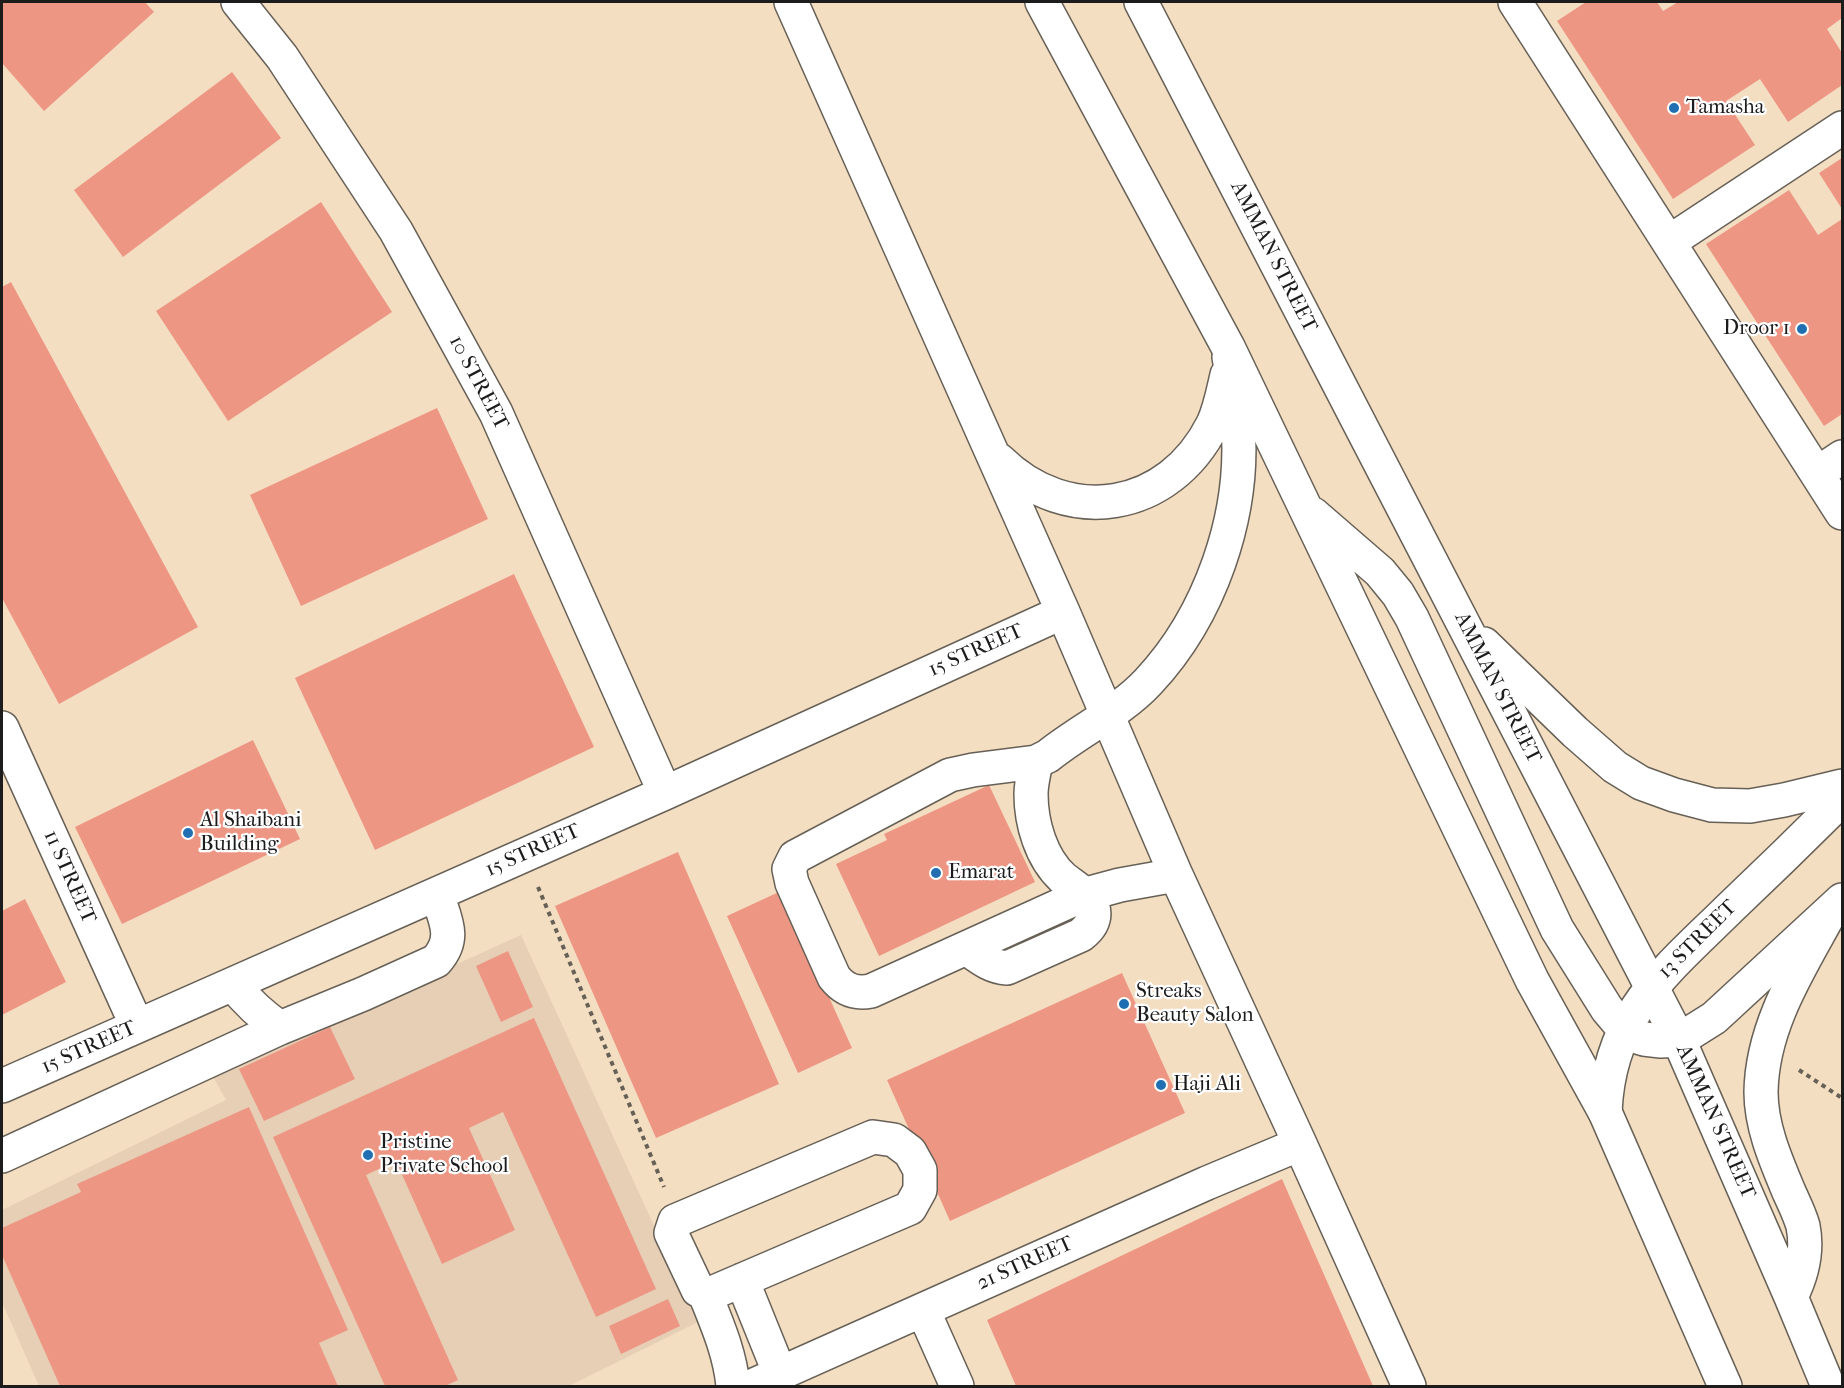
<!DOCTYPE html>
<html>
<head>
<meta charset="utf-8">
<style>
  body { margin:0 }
  #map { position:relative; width:1844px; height:1388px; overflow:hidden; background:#f3dec2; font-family:"IM FELL French Canon",serif }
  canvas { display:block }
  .frame { position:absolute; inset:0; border:3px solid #1c1c1c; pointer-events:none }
</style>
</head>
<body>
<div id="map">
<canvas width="1844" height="1388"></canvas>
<div class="frame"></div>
</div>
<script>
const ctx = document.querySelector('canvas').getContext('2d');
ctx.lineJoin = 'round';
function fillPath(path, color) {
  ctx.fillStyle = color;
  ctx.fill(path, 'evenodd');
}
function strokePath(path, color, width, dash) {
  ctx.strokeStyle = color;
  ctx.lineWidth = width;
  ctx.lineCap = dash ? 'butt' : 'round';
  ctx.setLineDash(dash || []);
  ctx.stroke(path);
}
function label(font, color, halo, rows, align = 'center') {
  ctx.font = font + ' "IM FELL French Canon",serif';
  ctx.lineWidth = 4.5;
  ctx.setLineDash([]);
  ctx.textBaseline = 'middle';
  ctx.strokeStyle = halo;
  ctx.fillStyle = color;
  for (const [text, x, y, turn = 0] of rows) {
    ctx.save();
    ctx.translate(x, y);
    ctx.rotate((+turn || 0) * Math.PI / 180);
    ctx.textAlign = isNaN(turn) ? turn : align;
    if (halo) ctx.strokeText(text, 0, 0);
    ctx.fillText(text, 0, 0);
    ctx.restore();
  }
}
fillPath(new Path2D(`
  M 521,935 L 698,1322 L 569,1386 L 39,1386 L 2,1302 L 2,1210 L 226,1100 L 212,1075 Z`), '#e6cfb5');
fillPath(new Path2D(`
  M 2,2 L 145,2 L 154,12 L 44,111 L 2,63 Z
  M 1586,2 L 1657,2 L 1663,11 L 1678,2 L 1842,2 L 1842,18 L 1827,29 L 1842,53 L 1842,85 L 1788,122 L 1760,79 L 1726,101 L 1755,145 L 1673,199 L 1557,21 Z
  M 232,72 L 281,138 L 123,257 L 74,190 Z
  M 1842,158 L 1842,209 L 1819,173 Z
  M 1789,190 L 1818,235 L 1842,219 L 1842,414 L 1824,426 L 1706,244 Z
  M 321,202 L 392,312 L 228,421 L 156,311 Z
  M 11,282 L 198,627 L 59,704 L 2,598 L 2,287 Z
  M 437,408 L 488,519 L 301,606 L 250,495 Z
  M 514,574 L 594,747 L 375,850 L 295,678 Z
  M 253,740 L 300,839 L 122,924 L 75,827 Z
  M 989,785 L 1035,882 L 879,956 L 836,864 L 887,840 L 884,834 Z
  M 678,852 L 779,1084 L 656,1138 L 555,906 Z
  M 781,891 L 852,1048 L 798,1073 L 727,916 Z
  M 25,899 L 66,982 L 2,1015 L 2,911 Z
  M 508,951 L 533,1007 L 501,1022 L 476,966 Z
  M 1122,973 L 1185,1113 L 950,1221 L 887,1080 Z
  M 534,1018 L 656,1289 L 596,1317 L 503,1112 L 469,1128 L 515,1230 L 442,1264 L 396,1161 L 366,1175 L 458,1380 L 445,1386 L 385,1386 L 273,1137 Z
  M 330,1027 L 355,1079 L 264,1121 L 239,1069 Z
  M 249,1107 L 348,1330 L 319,1343 L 338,1386 L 60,1386 L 2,1255 L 2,1228 L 81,1192 L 77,1184 Z
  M 1282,1179 L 1373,1386 L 1016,1386 L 987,1320 Z
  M 668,1299 L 680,1326 L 621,1354 L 609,1326 Z`), '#ee9684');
const minor = new Path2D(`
  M 238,2 L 282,57 L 396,231 L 496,413 L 665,793
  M 791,2 L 1063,612 L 1176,875 L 1300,1144 L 1409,1386
  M 1515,2 L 1842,513
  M 1669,242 L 1842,128
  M 999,460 C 1068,528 1169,512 1213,424 C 1220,409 1223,392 1227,375
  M 1818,473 L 1842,457
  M 2,728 L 137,1026
  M 1176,875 L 1120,885 L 1083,895 L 871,991 C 855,994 844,990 834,977 L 792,883 L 789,869 L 795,857 L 950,775 L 973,770 L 1036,762 L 1048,756 C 1080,730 1120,712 1148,682 C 1210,616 1245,516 1238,426 C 1237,403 1233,380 1229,357
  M 966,948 C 979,957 990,967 1007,968 L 1081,935 C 1090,928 1096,919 1093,907 C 1089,895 1073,886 1063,878 C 1041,858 1031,823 1031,794 C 1031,784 1034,772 1036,762
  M 233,984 C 247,1002 261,1015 280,1028
  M 1679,1040 L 1714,1018 L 1726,1007 L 1842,900
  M 2,1086 L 665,793 L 1063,612
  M 1605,1112 C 1609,1014 1665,972 1730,908 C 1768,872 1805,836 1842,799
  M 873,1137 L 894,1140 L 910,1152 L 920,1170 L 920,1190 L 910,1208 L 712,1293 L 707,1294 L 698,1290 L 671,1233 L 675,1221 Z
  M 2,1156 L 280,1028 L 363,994 L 436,961 C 457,938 445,920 437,894
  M 742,1280 L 780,1374
  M 705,1294 C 717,1324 730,1353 733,1386
  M 923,1310 L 957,1386
  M 752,1386 L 1207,1183 L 1300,1144`);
const major = new Path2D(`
  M 1042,2 L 1228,347 L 1532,980 L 1605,1112 L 1725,1386
  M 1141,2 L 1679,1040 L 1791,1297 L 1828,1386
  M 1313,514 L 1380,572 L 1398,594 L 1412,618 L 1557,929 L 1607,1009 L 1624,1029 L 1634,1036 L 1644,1039 L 1661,1041 L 1679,1040
  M 1484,644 L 1575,732 L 1615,767 L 1641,783 L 1674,795 L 1712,805 L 1750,806 L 1784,800 L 1842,786
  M 1791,1297 C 1802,1275 1808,1251 1803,1226 C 1800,1215 1794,1203 1789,1192 C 1776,1161 1761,1127 1761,1092 C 1762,1025 1800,968 1831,911`);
strokePath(minor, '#676056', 36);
strokePath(major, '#676056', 36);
strokePath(new Path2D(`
  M 538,887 L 664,1187
  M 1799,1070 L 1842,1098`), '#676056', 4, [4.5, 4.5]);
strokePath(minor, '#fff', 33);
strokePath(major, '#fff', 33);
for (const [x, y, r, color] of [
  [1674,108,6,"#1f6fb2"],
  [1802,329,6,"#1f6fb2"],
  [188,833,6,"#1f6fb2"],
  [936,873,6,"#1f6fb2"],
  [1124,1004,6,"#1f6fb2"],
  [1161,1085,6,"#1f6fb2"],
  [368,1155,6,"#1f6fb2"]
]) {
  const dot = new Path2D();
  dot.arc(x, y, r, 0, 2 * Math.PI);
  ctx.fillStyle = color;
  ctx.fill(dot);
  strokePath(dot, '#fff', 2);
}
label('21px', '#1c1c1c', '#fff', [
  ["Tamasha",1686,108],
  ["Droor 1",1790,329,"right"],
  ["Al Shaibani",200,821],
  ["Building",200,845],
  ["Emarat",948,873],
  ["Streaks",1136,992],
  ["Beauty Salon",1136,1016],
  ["Haji Ali",1173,1085],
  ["Pristine",380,1143],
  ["Private School",380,1167]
], 'left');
label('21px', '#1c1c1c', '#fff', [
  ["AMMAN STREET",1273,257,63],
  ["10 STREET",478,383,62],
  ["15 STREET",976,651,-24],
  ["AMMAN STREET",1497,688,63],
  ["15 STREET",533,851,-24],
  ["11 STREET",69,877,66],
  ["13 STREET",1698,940,-45],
  ["15 STREET",89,1048,-24],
  ["AMMAN STREET",1715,1122,66],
  ["21 STREET",1025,1264,-24]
]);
</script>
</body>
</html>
